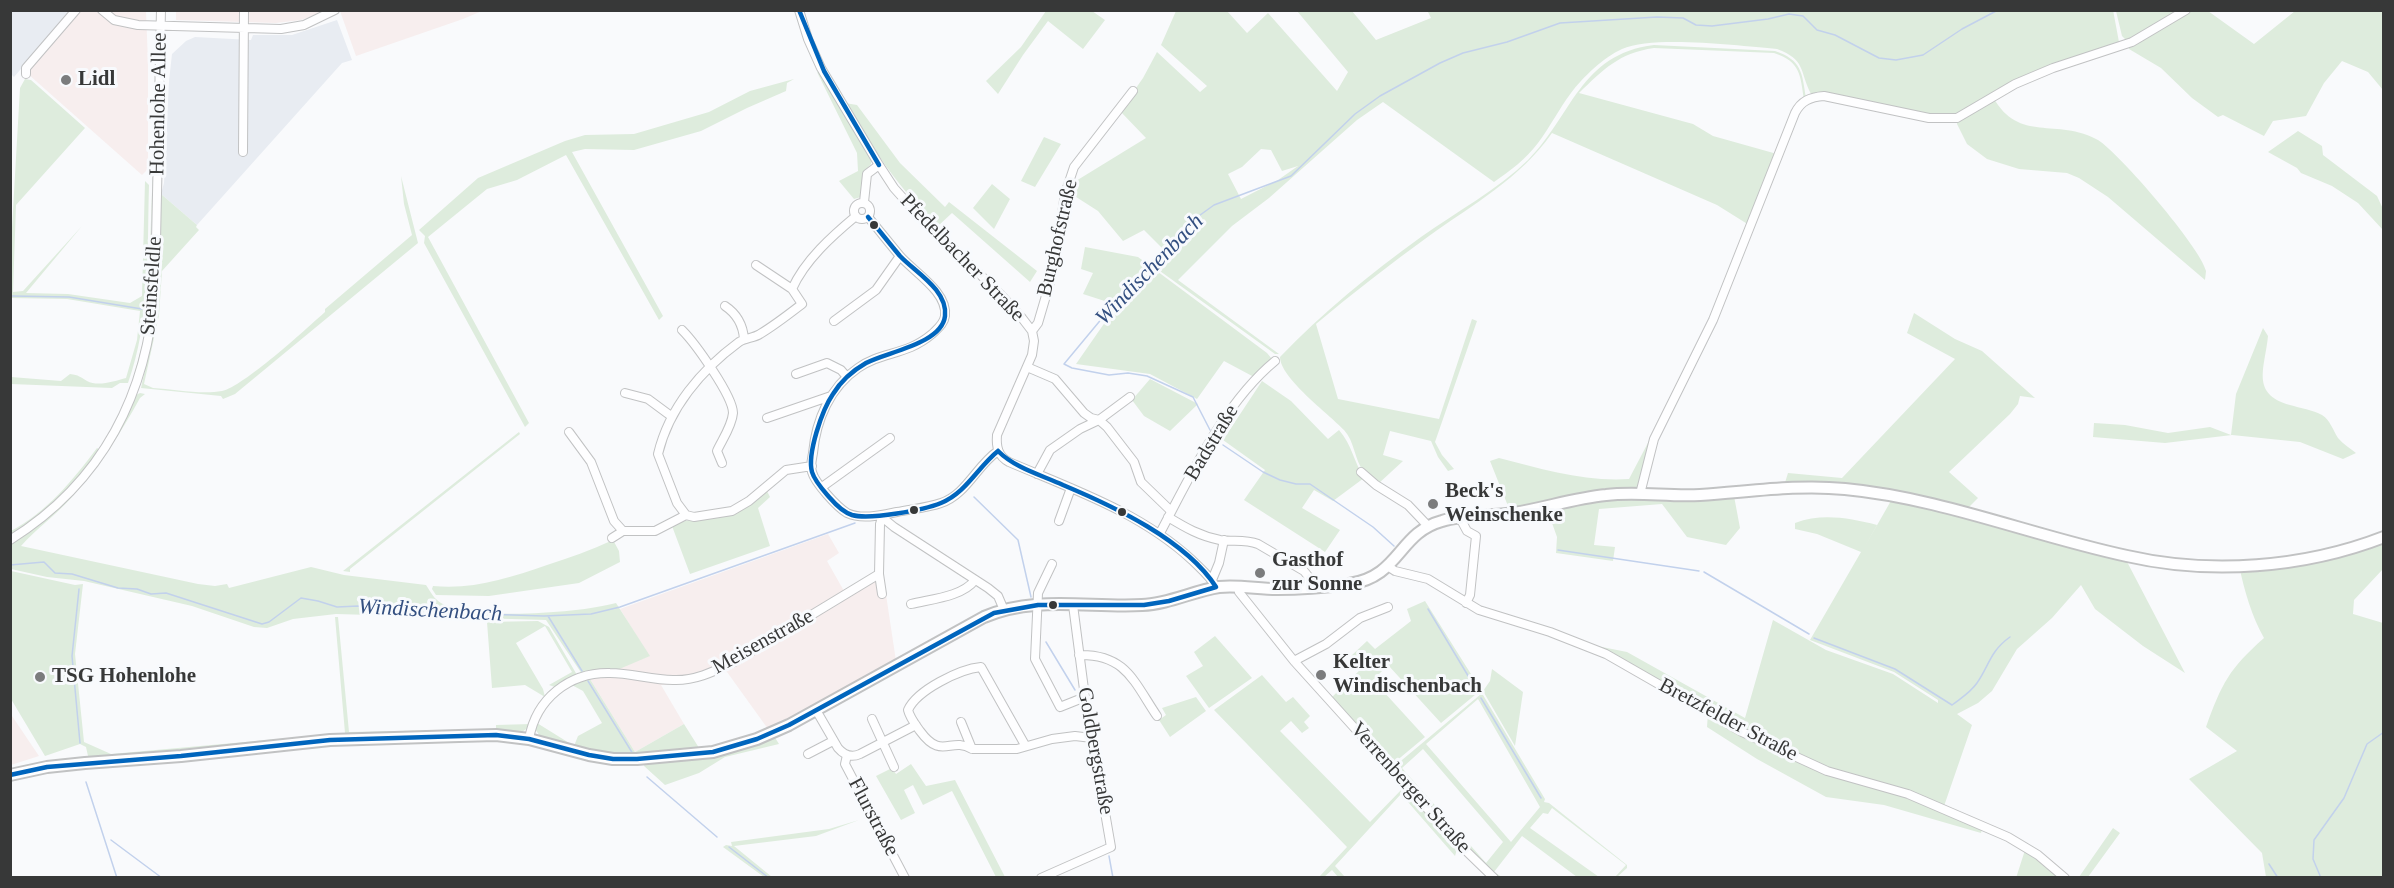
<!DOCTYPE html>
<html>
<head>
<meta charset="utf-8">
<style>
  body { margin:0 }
  #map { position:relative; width:2394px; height:888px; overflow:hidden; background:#f9fafc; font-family:Georgia,serif }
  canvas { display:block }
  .frame { position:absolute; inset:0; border:12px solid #373838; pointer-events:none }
</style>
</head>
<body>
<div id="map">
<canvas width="2394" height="888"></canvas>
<div class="frame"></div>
</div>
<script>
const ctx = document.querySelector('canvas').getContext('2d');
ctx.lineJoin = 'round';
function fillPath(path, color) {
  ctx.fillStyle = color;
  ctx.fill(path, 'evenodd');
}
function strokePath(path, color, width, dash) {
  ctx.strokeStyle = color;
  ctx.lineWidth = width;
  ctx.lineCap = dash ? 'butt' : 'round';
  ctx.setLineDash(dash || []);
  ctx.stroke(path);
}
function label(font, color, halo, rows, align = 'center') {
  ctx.font = font + ' Georgia,serif';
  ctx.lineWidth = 6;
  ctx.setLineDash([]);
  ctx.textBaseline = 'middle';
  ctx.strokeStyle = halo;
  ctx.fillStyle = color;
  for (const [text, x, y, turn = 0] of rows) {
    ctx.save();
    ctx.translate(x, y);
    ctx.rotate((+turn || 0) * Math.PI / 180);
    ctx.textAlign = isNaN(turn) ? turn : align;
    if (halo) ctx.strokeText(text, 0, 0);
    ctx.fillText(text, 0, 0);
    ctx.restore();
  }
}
fillPath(new Path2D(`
  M 81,11 L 146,11 L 148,63 L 148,169 L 142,175 L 28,74 L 28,68 Z
  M 176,11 L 327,11 L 301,20 L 276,23 L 176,20 Z
  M 340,11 L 340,10 L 482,11 L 463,19 L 356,56 Z
  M 828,534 L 839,553 L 827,561 L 844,591 L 882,568 L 896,661 L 768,729 L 727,672 L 696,682 L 661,685 L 684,724 L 635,752 L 590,679 L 649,656 L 620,609 Z
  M 10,713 L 39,756 L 11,765 L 10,765 Z`), '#f7eeee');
fillPath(new Path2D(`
  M 11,11 L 71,11 L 14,77 L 11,74 Z
  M 337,20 L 352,60 L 342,63 L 197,225 L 161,194 L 164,183 L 169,81 L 172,54 L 186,41 L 195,37 L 251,40 L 253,35 L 292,35 Z`), '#e8ecf2');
fillPath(new Path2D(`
  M 1427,10 L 2113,10 L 2119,42 L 2117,46 L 2052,66 L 1959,115 L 1929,116 L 1811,94 C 1799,70 1806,60 1777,49 C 1740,46 1654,35 1622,49 C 1604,57 1583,77 1571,93 C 1559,109 1550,127 1538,143 C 1526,159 1510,171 1494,182 L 1383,102 L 1357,120 L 1269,198 L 1232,226 L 1178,280 L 1279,354 L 1275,354 L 1153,266 L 1166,252 L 1144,230 L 1123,241 L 1098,211 L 1073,195 L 1070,190 L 1071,184 L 1146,138 L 1120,111 L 1143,78 L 1157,52 L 1200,92 L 1207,86 L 1161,45 L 1176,11 L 1227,11 L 1247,33 L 1268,13 L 1337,91 L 1348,72 L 1297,11 L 1352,11 L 1376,40 L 1431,18 ZM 1261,149 L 1271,150 L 1282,171 L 1298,166 L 1278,180 L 1241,199 L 1228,174 L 1242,167 Z
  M 1046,11 L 1092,11 L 1105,20 L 1083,49 L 1048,21 L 1023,55 L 998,94 L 986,81 L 1021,47 Z
  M 2116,11 L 2183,11 L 2128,42 L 2122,36 Z
  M 2189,11 L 2208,11 L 2254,44 L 2295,11 L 2383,11 L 2383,90 L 2368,72 L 2342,61 L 2324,83 L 2306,116 L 2273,121 L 2264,136 L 2223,115 L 2218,117 L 2192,98 L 2161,68 L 2129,49 L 2129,46 Z
  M 1654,45 L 1775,51 C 1802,60 1802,73 1806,98 L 1804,99 C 1800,75 1801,62 1774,53 L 1654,48 C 1619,53 1604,69 1579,93 L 1693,124 L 1713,136 L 1777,154 L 1749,225 L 1717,205 L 1552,133 C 1521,178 1472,205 1429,236 C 1390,264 1353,293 1316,324 L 1338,399 L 1439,419 L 1472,319 L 1477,321 L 1435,442 L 1442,455 L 1454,469 L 1448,471 L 1438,457 L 1431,441 L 1390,431 L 1383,455 L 1403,461 L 1378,484 C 1374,480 1367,476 1364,472 C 1354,459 1355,442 1344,430 C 1329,414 1280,378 1280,357 C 1322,313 1371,273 1421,237 C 1456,212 1497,190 1528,160 C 1572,116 1580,54 1654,45 Z
  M 817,72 L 821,74 L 871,159 L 871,164 L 864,172 L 861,197 L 854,199 L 839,181 L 858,171 L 857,153 Z
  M 25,79 L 31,80 L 85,128 L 16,205 L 13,292 L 23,291 L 82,226 L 26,293 L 68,294 L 130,303 L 142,296 L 145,181 L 149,185 C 147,251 151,319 128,383 L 120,383 L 112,388 L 11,384 L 11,377 L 61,381 L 70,374 C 79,375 80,377 87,381 C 98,387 115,381 126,378 L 137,340 L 140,311 L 67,299 L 11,298 L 11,245 L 20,88 Z
  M 794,79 L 787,83 L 786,91 L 747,108 L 701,131 L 634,150 L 585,149 L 572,152 L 663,316 L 659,320 L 566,155 L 517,180 L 487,189 L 428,237 L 529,423 L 525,427 L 424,243 L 425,236 L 419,230 L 478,178 L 565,141 L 585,135 L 634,134 L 709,112 L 750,91 Z
  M 1993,97 C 2019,144 2057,117 2098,140 C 2119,153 2201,248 2206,271 C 2206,272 2205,280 2205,280 L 2108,197 L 2079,178 L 2067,173 L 2019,169 L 1987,159 L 1967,144 L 1957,124 L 1957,118 Z
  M 845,103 L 857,105 L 900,163 L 945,207 L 949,202 L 1037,271 L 1030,282 L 952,213 L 938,226 C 897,187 875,151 845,103 Z
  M 2298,131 L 2322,146 L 2323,155 L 2377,196 L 2383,209 L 2383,230 L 2358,203 L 2332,186 L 2301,173 L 2297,168 L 2268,152 Z
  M 154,133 L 149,317 L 143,352 L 132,383 L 145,334 L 148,307 Z
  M 1044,137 L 1061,144 L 1035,187 L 1021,181 Z
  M 401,176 L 418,243 L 235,394 L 223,399 L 221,396 L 141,388 L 156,317 L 161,194 L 197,225 L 196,227 L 199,230 L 162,271 L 159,315 L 144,384 L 153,388 C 174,389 201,395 222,391 C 243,387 306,329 325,312 L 325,309 L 412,235 L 404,204 Z
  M 992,184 L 1010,199 L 994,229 L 973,208 Z
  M 1085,247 L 1138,257 L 1267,353 L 1272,359 L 1271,362 L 1254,377 L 1224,361 L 1197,399 L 1150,374 L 1076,364 L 1117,305 L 1083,294 L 1093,273 L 1081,269 Z
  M 1914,313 L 1955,339 L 1982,351 L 2035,398 L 2020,396 L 2018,404 L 2010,414 L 1949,472 L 1978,498 L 1963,513 L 1887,495 L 1783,489 L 1788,473 L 1842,478 L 1955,359 L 1907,333 Z
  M 2263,328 L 2268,336 C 2265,368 2250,394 2290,405 C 2300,408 2313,410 2322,415 C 2330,420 2333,430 2338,438 C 2343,444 2350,448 2356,453 L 2343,459 L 2300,442 L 2232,435 L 2165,443 L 2093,437 L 2094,423 L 2125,425 L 2168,433 L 2210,427 L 2231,435 L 2236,394 Z
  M 1684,374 L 1637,487 L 1632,491 L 1510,511 L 1490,461 L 1499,458 C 1542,469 1585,482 1629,479 Z
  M 1150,379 L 1198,404 L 1170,431 L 1144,416 L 1132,400 Z
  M 1262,381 L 1291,401 L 1328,439 L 1339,430 C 1352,445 1354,462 1364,478 L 1333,501 L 1314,490 L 1302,508 L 1340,530 L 1325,552 L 1244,500 L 1265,470 L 1223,440 Z
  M 140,393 L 145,394 L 140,398 C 120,434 99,468 71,498 C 56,515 36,529 21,546 L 198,584 L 215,586 L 227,584 L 229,588 L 311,567 L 344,575 L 426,585 C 430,591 434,599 441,603 C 472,621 580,613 616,603 L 650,656 L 617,670 L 582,674 L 546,620 L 336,614 L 293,619 L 267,628 L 254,627 L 192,606 L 84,581 L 47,577 L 11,569 L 11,543 C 66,510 111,455 136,395 Z
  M 519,432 L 520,434 L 350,569 L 350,572 L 343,571 Z
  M 97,448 L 100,450 C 73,486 47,510 11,535 L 11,531 C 47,512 73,480 97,448 Z
  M 767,491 L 770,497 L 758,508 L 770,546 L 690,574 L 672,526 C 686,518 698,520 713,518 C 735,516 751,504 767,491 Z
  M 1734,496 L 1740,528 L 1726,545 L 1687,537 L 1662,504 L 1599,509 L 1594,545 L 1615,547 L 1613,561 L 1556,553 L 1557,537 L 1547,509 L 1609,498 Z
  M 1892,499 L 2124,556 L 2185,673 L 2143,646 L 2095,609 L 2081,585 L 2052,618 L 2017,649 L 1992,691 L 1978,703 L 1957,714 L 1972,725 L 1943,809 L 1983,826 L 1981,833 L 1884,805 L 1826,797 L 1757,759 L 1707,727 L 1708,713 L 1582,643 L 1627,652 L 1745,718 L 1773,620 L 1826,650 L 1893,674 L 1938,703 L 1938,700 L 1894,672 L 1810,640 L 1861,552 L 1817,534 L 1795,529 L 1795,523 C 1822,513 1849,518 1877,525 L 1864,548 Z
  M 2383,537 L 2383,569 L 2354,600 L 2353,614 L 2383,623 L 2383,877 L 2266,877 L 2262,853 L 2189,779 L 2237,751 L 2206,727 C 2222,683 2229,669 2264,638 C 2252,617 2244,590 2239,565 L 2266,564 Z
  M 613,540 L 619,551 L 620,562 L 579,583 L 489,596 L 436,595 L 432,589 L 433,586 C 473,590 509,578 547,565 C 569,558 591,550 613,540 Z
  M 11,571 L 75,585 L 83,584 L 75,654 L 84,742 L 111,754 L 345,733 L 335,617 L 338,617 L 349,732 L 496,729 L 496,725 L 531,724 C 521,737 511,734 496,733 L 93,759 L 88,756 L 86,747 L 80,744 L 45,756 L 11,699 Z
  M 1425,601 L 1481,690 L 1441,723 L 1388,665 L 1373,680 L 1425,737 L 1395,762 L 1389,762 L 1331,698 L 1362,668 L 1351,656 L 1367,641 L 1375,649 L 1411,621 L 1407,609 Z
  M 538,621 L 549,627 L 577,675 L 555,687 L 549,685 L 572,672 L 545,626 L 516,643 L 543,689 L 545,697 L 525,685 L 492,688 L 487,622 Z
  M 1215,636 L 1252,678 L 1209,708 L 1186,676 L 1203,666 L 1194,652 Z
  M 1492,669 L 1523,692 L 1515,746 L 1483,691 L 1490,681 Z
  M 1262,675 L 1286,702 L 1293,697 L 1310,716 L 1304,722 L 1309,728 L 1302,733 L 1291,721 L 1280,731 L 1370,822 L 1403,788 L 1409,791 L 1458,846 L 1455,856 L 1401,794 L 1335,866 L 1345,877 L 1338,877 L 1332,870 L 1324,877 L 1319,877 L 1347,847 L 1214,710 Z
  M 590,679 L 635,752 L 684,724 L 701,751 L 609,756 L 542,739 L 535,729 L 537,723 L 574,746 L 578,736 L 602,723 L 583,691 L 570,684 Z
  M 1481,694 L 1483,695 L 1545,799 L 1544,802 L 1549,803 L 1627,865 L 1627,868 L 1617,877 L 1615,877 L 1626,865 L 1552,808 L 1548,814 L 1543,813 L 1530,828 L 1599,877 L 1577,877 L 1522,836 L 1494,872 L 1502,877 L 1497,877 L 1485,867 L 1395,768 L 1396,765 ZM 1478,699 L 1540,807 L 1511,842 L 1426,744 ZM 1423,749 L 1503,842 L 1486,863 L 1402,768 Z
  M 1196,697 L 1206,711 L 1170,737 L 1159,720 L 1166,715 L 1162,708 Z
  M 774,736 L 779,744 L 725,757 L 699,773 L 665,785 L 644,766 L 645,762 Z
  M 911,764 L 926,786 L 955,780 L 1005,877 L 996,877 L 952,791 L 923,805 L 913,785 L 904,790 L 915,813 L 901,820 L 876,776 L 892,768 L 896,774 Z
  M 859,820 L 816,836 L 734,846 L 772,877 L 764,877 L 723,847 L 726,845 L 732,846 L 731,842 L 829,829 Z
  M 2113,828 L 2120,833 L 2088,877 L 2079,877 Z
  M 2026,847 L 2065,877 L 2016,878 Z`), '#deecdd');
strokePath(new Path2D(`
  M 12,296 L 69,297 L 142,309
  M 1210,430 L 1193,397 L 1147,376 L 1128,373 L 1109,375 L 1072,368 L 1064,364 L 1138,275 L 1196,218 L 1214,205 L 1291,176 L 1355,114 L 1380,96 L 1440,63 L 1463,53 L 1507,42 L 1560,23 L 1657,17 L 1683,18 L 1696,25 L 1712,26 L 1768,19 L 1789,14 L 1803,16 L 1817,30 L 1835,35 L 1879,58 L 1896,60 L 1923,55 L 1962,29 L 1998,10
  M 1223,445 L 1263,472 L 1280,480 L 1296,484 L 1310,484 L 1373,527 L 1394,546
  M 974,497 L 1018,540 L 1031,597
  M 1558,550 L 1699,571
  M 10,565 L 44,562 L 55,573 L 72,574 L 118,588 L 137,589 L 151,594 L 166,593 L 262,624 L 269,622 L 301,598 L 318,601 L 337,607 L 358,606 L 385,612 L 414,609 L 450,613 L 544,616 L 591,614 L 620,607 L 855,523
  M 1704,572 L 1809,634
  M 79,589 L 72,656 L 80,743
  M 1428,609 L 1476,689
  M 548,616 L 582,671
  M 1814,638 L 1895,669 L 1952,705 C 1961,698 1970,693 1977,683 C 1989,666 1990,651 2010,637
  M 1046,642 L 1075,690
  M 588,681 L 633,754
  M 1481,698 L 1541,798
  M 1082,705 L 1086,726
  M 1089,740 L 1100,806
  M 647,777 L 717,837
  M 86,782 L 117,878
  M 111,840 L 162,878
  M 729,847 L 769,878
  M 1109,856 L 1113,878
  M 2269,864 L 2278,878
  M 2321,878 L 2313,859 L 2314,840 L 2344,798 L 2367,744 L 2384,732`), '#c2d1ec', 1.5);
const minor = new Path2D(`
  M 102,10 L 114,20 L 138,25 L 281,29 L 304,25 L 335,10
  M 799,10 L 808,39 L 821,68 L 879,165 L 894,188 L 911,207 L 1000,294 L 1022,318 L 1032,331 L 1034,341 L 1032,355 L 997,435 C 996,447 998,456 1009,462 C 1072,489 1140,512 1192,560 C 1201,569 1210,576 1216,587
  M 26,74 L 26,68 L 76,10
  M 243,152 L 244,10
  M 864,202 L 867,174 L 879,165
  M854 211a8 8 0 1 1 16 0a8 8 0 1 1-16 0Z
  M 868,217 C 879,230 889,243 900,256 C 914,272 948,292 945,316 C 944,324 937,329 932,334 C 906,356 882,351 858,368 C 830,387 816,420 813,453 C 812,459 810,466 812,472 C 815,483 837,507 847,513 C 862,520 882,515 897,512 C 911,509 927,508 941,503 C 966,495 977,465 998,451
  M 756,265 L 792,289
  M 725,306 C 737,314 743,325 744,339
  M 834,321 L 876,290 L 900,256
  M 682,330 C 695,343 733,396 733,413 C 732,426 722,440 717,451 L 722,463
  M 1032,331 L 1038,323 L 1053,272 L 1065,194 L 1074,167 L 1133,91
  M 1027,367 L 1055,379 L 1084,413 L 1091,418 L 1099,420 L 1107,427 L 1134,462 L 1141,482 L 1171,511
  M 796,374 L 827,363 L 841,370 L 847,377
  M 625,393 L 648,399 L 671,416
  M 767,418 L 831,396
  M 569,432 L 591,462 L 614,521 L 623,531
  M 1361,472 L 1376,485 L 1408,505 L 1428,526
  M 1037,474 L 1050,450 L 1080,429 L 1099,420 L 1130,397
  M 822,487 L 890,438
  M 1640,494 L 1654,439 L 1713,320 L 1795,113 C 1801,101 1810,97 1824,96 L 1929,118 L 1957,118 L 2015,84 L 2053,68 L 2132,42 L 2186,10
  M 686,515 L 677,503 L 658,454 C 669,408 701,370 739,342 C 745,338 754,338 760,334 C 775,325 789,314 802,304 L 792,289 C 805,260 832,236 856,216
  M 1168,517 C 1186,528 1200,536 1220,540 C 1233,542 1245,539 1258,544 L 1304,571 L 1308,576 L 1309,588
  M 883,518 L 894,527 L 988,588 L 998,596 L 1004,610
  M 1460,518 L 1467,531 L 1476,536 L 1470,595 L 1466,603
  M 1059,521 L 1071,488
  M 1160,533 C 1191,475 1224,403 1275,361
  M 612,538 L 623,531 L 655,531 L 686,515 L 694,517 L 732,511 L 749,501 L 786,470 L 812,466
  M 10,540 C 103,482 148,393 155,286 L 161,10
  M 1052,564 L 1038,593 L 1035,659 L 1060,707 L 1085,697
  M 1389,567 L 1395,571 L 1428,579 L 1479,610 L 1550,632 L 1606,654 L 1742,732 L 1827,771 L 1908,794 L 2008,837 L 2038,855 L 2065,878
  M 879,574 L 882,594
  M 1212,580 L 1219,563 L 1224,540
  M 1238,586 L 1239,592 L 1294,661 L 1462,847 L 1494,878
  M 911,604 C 931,599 962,597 975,580
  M 1079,655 C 1126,654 1134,682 1157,716
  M 1294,661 L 1326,644 L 1360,618 L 1388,607
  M 816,710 L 838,748 C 844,755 851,758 860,754 L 916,725
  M 872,719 L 894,767
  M 961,722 L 972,749
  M 529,739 C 536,699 569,672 610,673 C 631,673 652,680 673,680 C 695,681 715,671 734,662 L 879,574 L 880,524 L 883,515
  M 1025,745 L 981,667 C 960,669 917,690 908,710 C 910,718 915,724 920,731 C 942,761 950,736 972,749 L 1017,749 L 1052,739 L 1075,736 L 1092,738
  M 808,754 L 833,741
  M 847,755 L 845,764 L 905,878
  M 1041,878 L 1111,847 L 1085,697 L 1073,605`);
const major = new Path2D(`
  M 10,775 L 47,767 L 85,763 L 181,756 L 330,740 L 459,736 L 496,735 L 529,739 L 589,755 L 613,759 L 637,759 L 713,752 L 757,739 L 789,725 L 984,617 C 1034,595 1090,608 1142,605 C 1169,604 1193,591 1219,587 C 1239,585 1258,589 1277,589 C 1301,589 1326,587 1349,584 C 1400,577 1398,533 1442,521 C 1465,514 1490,517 1514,513 C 1545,508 1575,498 1606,495 C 1638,491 1669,497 1700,495 C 1748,492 1797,484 1845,489 C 1941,498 2033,536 2127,556 C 2210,575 2304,568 2384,537`);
strokePath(minor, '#c1c2c3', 10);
strokePath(major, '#c1c2c3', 14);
strokePath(minor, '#fefeff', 8);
strokePath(major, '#fefeff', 10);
strokePath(new Path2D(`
  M 799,10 L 824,71 L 879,165
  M 868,217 C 879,230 889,243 900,256 C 915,272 948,290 945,316 C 942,344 886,352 866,363 C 852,371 841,381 833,394 C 822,410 807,454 812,472 C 815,482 824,491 830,498 C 836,505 843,512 852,515 C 870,520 924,510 941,503 C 966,493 978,467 998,451
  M 998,451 C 1015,468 1041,475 1063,485 C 1113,506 1186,540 1216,587
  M 10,775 L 47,767 L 181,756 L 330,740 L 496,735 L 529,739 L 589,755 L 613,759 L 637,759 L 713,752 L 757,739 L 789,725 L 994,613 L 1038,605 L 1144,605 L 1169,601 L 1216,587`), '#0065bd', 4.5);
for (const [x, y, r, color] of [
  [66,80,6,"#7b7c7d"],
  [874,225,5,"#373838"],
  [1433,504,6,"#7b7c7d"],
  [914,510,5,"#373838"],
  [1122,512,5,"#373838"],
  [1260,573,6,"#7b7c7d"],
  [1053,605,5,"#373838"],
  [1321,675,6,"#7b7c7d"],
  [40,677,6,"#7b7c7d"]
]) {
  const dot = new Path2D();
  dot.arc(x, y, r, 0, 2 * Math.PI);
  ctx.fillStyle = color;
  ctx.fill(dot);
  strokePath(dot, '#f8fafd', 2);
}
label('bold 21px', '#373838', '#f8fafd', [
  ["Lidl",78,80],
  ["Beck's",1445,492],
  ["Weinschenke",1445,516],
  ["Gasthof",1272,561],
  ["zur Sonne",1272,585],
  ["Kelter",1333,663],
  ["Windischenbach",1333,687],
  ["TSG Hohenlohe",52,677]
], 'left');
label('21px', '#373838', '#f8fafd', [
  ["Hohenlohe Allee",159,104,-89],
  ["Burghofstraße",1058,238,-77],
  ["Pfedelbacher Straße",962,258,46],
  ["Steinsfeldle",152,286,-86],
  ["Badstraße",1212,443,-59],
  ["Meisenstraße",763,642,-29],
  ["Bretzfelder Straße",1728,720,28],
  ["Goldbergstraße",1095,751,80],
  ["Verrenberger Straße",1410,788,48],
  ["Flurstraße",873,817,62]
]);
label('italic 22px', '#334f80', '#f8fafd', [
  ["Windischenbach",1150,270,-46],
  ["Windischenbach",430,611,3]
]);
</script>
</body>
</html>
